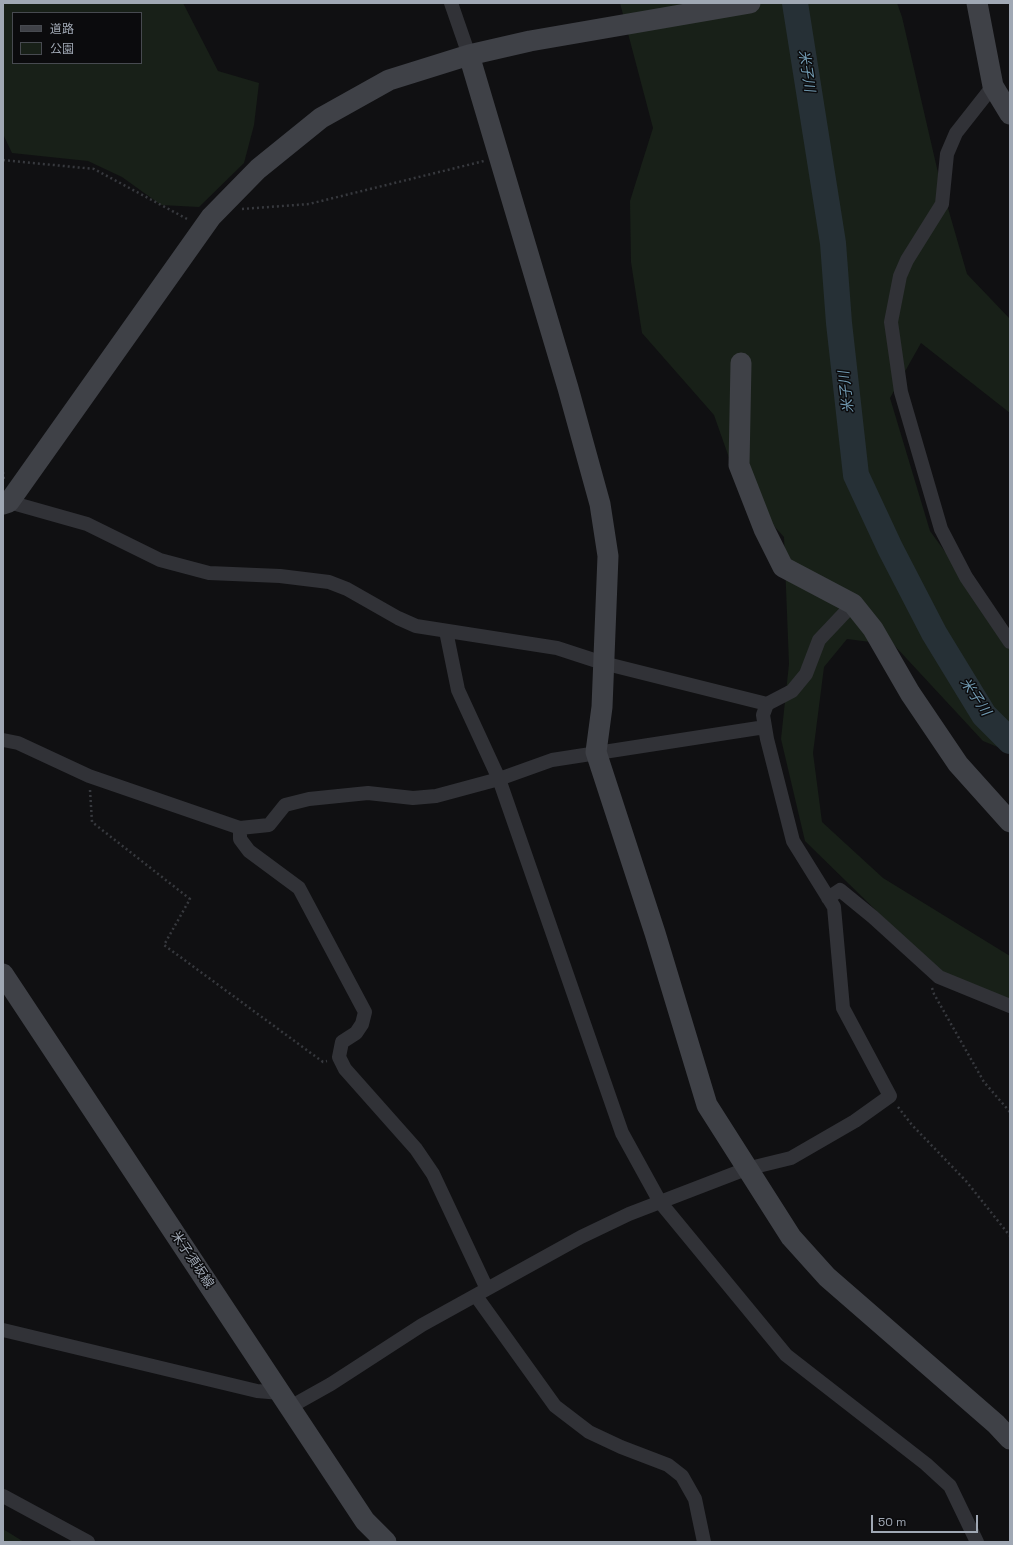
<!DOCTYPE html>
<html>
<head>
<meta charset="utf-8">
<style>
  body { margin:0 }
  #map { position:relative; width:1013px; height:1545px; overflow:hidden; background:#101012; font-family:"Space Grotesk","Noto Sans JP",sans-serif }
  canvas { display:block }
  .frame { position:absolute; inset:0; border:4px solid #a0a8b4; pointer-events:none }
  .legend { position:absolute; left:12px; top:12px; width:130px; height:52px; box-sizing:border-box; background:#0b0b0d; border:1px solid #474a50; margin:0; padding:5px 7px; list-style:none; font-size:12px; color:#a0a8b4 }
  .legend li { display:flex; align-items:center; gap:8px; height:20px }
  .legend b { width:20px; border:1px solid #474a50 }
  .scale { position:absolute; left:871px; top:1515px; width:107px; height:18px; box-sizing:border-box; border:2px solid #a0a8b4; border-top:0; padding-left:5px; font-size:12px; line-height:14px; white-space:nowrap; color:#a0a8b4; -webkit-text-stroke:3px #0b0b0d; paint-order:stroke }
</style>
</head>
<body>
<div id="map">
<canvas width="1013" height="1545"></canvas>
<div class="frame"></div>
<ul class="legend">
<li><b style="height:5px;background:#3f4147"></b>道路</li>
<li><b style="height:11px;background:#182018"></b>公園</li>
</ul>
<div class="scale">50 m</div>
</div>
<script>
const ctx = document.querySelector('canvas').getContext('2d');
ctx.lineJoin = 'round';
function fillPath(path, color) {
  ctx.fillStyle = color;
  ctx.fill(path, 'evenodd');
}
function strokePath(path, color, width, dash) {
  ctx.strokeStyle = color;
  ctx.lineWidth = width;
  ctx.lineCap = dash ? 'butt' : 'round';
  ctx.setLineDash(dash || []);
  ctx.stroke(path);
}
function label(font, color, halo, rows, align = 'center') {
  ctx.font = font + ' "Space Grotesk","Noto Sans JP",sans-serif';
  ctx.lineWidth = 3;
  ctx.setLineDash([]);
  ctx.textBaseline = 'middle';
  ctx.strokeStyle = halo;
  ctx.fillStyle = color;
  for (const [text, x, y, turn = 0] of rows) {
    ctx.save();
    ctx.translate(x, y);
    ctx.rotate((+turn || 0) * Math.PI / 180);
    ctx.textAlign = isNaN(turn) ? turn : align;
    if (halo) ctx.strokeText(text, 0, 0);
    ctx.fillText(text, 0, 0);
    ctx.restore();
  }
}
fillPath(new Path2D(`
  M 3,3 L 183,3 L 218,71 L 259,83 L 254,125 L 244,163 L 199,207 L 161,205 L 122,177 L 88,161 L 12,153 L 3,134 ZM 13,13 L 141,13 L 141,63 L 13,63 Z
  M 620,3 L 897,3 L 902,17 L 939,177 L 967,274 L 1010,319 L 1010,413 L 921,343 L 890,398 L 930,531 L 1010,641 L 1010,752 L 983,741 L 894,645 L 847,639 L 824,667 L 813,753 L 822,822 L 883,878 L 1010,956 L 1010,1000 L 937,970 L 805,841 L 781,739 L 789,664 L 784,537 L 740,489 L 714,415 L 642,333 L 631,262 L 630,201 L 653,128 Z
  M 3,1529 L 24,1542 L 3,1542 Z`), '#182018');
strokePath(new Path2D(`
  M 795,3 L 833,243 L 839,323 L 856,475 L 890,548 L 934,633 L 984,715 L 1010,741`), '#263036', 26);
strokePath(new Path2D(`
  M 3,160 L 94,169 L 189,220
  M 242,209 L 309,204 L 484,161
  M 3,472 L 4,480
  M 90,790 L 92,822 L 190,899 L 164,945 L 323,1062 L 327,1061
  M 932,988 L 934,994 L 984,1082 L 1010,1112
  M 898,1107 L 912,1125 L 966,1181 L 1010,1236`), '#37393e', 2.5, [2, 3]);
strokePath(new Path2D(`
  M 451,3 L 469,55
  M 993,86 L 956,133 L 947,154 L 942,204 L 907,260 L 900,276 L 891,322 L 901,392 L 941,529 L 966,577 L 1010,642
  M 9,502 L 87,524 L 160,560 L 209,573 L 280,576 L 329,582 L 347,589 L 398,618 L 416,626 L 557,648 L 603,663 L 767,704 L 792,691 L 806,674 L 819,640 L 853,604
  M 446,631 L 458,690 L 499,779 L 622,1133 L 660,1202 L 786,1355 L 926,1464 L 950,1486 L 977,1542
  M 3,740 L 18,743 L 89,776 L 240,828 L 269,825 L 285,805 L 309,799 L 368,793 L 413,798 L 436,796 L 499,779 L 552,760 L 765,727
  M 240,828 L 240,839 L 249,851 L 299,888 L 365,1012 L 362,1024 L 356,1033 L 342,1042 L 339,1057 L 345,1069 L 416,1149 L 433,1174 L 487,1289
  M 828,898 L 840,890 L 873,917 L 939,977 L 1010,1006
  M 476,1296 L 555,1406 L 589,1432 L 621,1447 L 668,1465 L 682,1476 L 695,1499 L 704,1542
  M 3,1330 L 257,1391 L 281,1393
  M 290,1407 L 331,1384 L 422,1325 L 581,1237 L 629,1214 L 746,1169 L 791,1158 L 855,1121 L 890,1096 L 843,1008 L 834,907 L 793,841 L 767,739 L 763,715 L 767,704
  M 3,1496 L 88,1542`), '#313237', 14);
strokePath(new Path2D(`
  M 977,3 L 993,86 L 1010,114
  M 469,55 L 568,388 L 600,504 L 608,556 L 602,707 L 596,752 L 655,933 L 707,1105 L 791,1237 L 827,1277 L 996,1424 L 1010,1439
  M 741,363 L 739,465 L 764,529 L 783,567 L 853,604 L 873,629 L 910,693 L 958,764 L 1010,822
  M 3,504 L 9,502 L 211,217 L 258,169 L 321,118 L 389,80 L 469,55 L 530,41 L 750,3
  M 3,974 L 365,1521 L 386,1542`), '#3f4147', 21);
label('13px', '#a0a8b4', '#0b0b0d', [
  ["米子須坂線",192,1260,56]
]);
label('italic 14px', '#729bb3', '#0b0b0d', [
  ["米子川",806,71,81],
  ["米子川",847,392,-97],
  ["米子川",975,697,56]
]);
</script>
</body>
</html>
